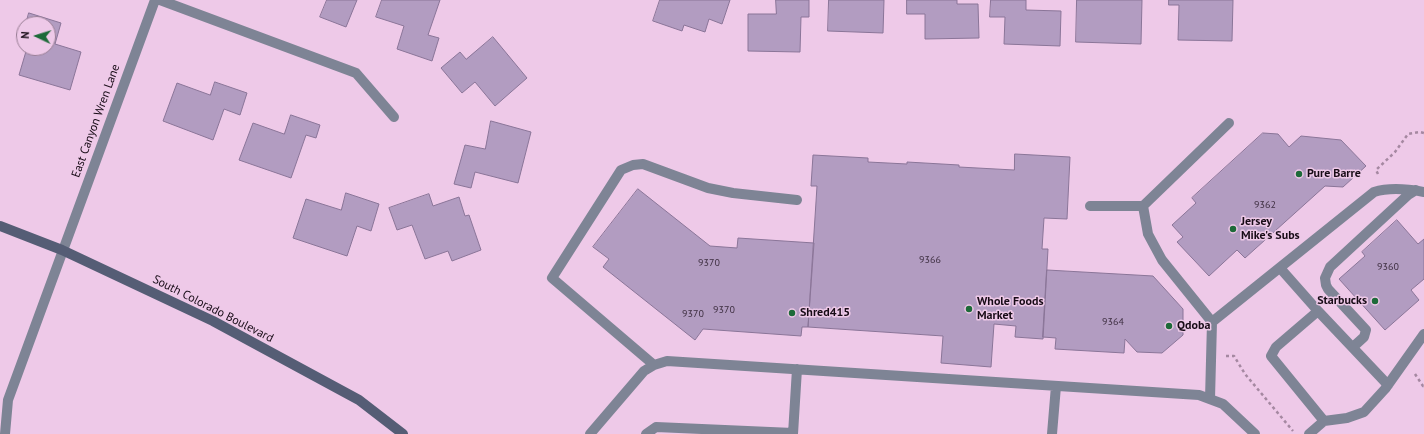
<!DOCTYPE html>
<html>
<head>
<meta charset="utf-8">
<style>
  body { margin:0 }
  #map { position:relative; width:1424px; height:434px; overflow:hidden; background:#eec9e8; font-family:"PT Sans",sans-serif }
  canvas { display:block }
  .north { position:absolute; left:16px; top:16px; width:40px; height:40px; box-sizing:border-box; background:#eec9e8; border:1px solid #987d94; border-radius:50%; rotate:274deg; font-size:11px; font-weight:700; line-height:16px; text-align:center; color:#170b16 }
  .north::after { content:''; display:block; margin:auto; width:14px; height:18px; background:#1d6a39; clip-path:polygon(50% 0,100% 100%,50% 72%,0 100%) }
</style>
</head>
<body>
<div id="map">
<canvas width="1424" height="434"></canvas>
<div class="north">N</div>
</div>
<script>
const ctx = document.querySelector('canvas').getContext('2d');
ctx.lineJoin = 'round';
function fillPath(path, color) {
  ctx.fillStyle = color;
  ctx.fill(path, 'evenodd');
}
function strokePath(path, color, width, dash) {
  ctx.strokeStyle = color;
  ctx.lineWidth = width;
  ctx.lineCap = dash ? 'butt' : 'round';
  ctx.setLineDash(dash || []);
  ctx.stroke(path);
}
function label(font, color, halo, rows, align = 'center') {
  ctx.font = font + ' "PT Sans",sans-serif';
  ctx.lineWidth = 3;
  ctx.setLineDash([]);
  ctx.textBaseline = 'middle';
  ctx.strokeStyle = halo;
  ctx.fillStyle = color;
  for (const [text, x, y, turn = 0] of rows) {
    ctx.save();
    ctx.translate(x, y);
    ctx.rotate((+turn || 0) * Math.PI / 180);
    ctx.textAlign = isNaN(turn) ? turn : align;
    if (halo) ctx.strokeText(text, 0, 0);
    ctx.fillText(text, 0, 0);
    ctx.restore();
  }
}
const building = new Path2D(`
  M 327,0 L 357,0 L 346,27 L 320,17 Z
  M 382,0 L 440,0 L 428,35 L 439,38 L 432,61 L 397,49 L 404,26 L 376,17 Z
  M 660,0 L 730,0 L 722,24 L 709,19 L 705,32 L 684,25 L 682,31 L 653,21 Z
  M 776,0 L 809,0 L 809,17 L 801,17 L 800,52 L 748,51 L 748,14 L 776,14 Z
  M 829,0 L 884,0 L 883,33 L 828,31 Z
  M 907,0 L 957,0 L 957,4 L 978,4 L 979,38 L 925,39 L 925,14 L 907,14 Z
  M 991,0 L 1026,0 L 1026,10 L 1061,11 L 1060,46 L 1004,44 L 1005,17 L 990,17 Z
  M 1077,0 L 1142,0 L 1141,44 L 1076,42 Z
  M 1169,0 L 1233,0 L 1232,41 L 1178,40 L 1179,5 L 1169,5 Z
  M 29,13 L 61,23 L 55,44 L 81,52 L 70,90 L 19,75 L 27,48 L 48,48 L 48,24 L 26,24 Z
  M 493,37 L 527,78 L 495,106 L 475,82 L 462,93 L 441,68 L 460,52 L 466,59 Z
  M 215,82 L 247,93 L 240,115 L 224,109 L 213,140 L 163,121 L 177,83 L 210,95 Z
  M 291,115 L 320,125 L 316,138 L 306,135 L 291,178 L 239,160 L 253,123 L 284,134 Z
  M 491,121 L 531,132 L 518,183 L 475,172 L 471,188 L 454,184 L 465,145 L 485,149 Z
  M 1263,133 L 1278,134 L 1289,147 L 1301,136 L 1341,140 L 1366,166 L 1343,187 L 1325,186 L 1245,258 L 1237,250 L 1209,276 L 1177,242 L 1183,237 L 1172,225 L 1196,203 L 1192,198 Z
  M 1015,154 L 1070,157 L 1067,219 L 1044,218 L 1042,249 L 1048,249 L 1043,339 L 1015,337 L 1016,326 L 994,324 L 991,367 L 941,363 L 943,336 L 808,327 L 817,186 L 811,186 L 813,155 L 868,158 L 868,162 L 907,164 L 907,162 L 959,165 L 959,167 L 1014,170 Z
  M 638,189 L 710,246 L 737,248 L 738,238 L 814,243 L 808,327 L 802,327 L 801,336 L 703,329 L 695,340 L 603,267 L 609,259 L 593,247 Z
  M 346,193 L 379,204 L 371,231 L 357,226 L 347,256 L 293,238 L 306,199 L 341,210 Z
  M 429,194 L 433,206 L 459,197 L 465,216 L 469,215 L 481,250 L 452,261 L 448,251 L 425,259 L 412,225 L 397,230 L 389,208 Z
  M 1397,220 L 1418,244 L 1424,239 L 1424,279 L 1411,290 L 1419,300 L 1385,330 L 1339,279 L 1365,256 L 1362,252 Z
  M 1047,270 L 1153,276 L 1183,309 L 1183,335 L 1162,353 L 1137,352 L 1125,339 L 1124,353 L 1055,349 L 1056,338 L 1043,337 Z`);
fillPath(building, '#b29cc1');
strokePath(building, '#8a7598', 1);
strokePath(new Path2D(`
  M 1378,174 L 1376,170 L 1395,152 L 1408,134 L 1420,132 L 1424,133
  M 1226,356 L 1234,356 L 1245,374 L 1293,431
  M 1415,374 L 1423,386 L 1424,386`), '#a588a1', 2.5, [3, 3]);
strokePath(new Path2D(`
  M 1090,206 L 1143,206 L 1229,123
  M 1143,206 L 1148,234 L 1162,260 L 1212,322
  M 1280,268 L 1318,311 L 1388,385
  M 1318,311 L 1276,347 L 1271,356 L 1324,421
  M 1353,347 L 1364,337 L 1366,330 L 1328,289 L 1326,285 L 1325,278 L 1330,267 L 1408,195 L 1416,190
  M 654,365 L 552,278 L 621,170 L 633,165 L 643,164 L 708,188 L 733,193 L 797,200
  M 1210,399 L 1212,322 L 1374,192 C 1390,187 1408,189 1424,192
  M 590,434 L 644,371 L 654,365 L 667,361 L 1199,395 L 1223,404 L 1255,434
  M 646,434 L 656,427 L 793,433
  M 793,434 L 797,369
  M 1052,434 L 1056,386
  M 1309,434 L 1324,421 L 1347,418 L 1364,412 L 1385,389 L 1424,334`), '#7e8495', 10);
strokePath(new Path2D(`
  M 160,0 L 356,73 L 394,117
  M 5,434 L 8,400 L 155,0`), '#7e8495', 10);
strokePath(new Path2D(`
  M 0,226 L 62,250 L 213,321 L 359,400 L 403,434`), '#555d75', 10);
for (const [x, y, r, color] of [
  [1299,174,4,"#1d6a39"],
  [1233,229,4,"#1d6a39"],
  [1375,301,4,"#1d6a39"],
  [969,309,4,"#1d6a39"],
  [792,313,4,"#1d6a39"],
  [1169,326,4,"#1d6a39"]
]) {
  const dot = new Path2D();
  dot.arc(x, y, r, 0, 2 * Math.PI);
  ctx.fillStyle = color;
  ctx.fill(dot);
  strokePath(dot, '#eec9e8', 1.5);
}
label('10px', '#3e2f41', null, [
  ["9362",1265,205],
  ["9366",930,260],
  ["9370",709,263],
  ["9360",1388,267],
  ["9370",724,310],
  ["9370",693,314],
  ["9364",1113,322]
]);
label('12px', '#170b16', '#eec9e8', [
  ["East Canyon Wren Lane",96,121,-70],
  ["South Colorado Boulevard",213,309,27]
]);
label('bold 12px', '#170b16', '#eec9e8', [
  ["Pure Barre",1307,174],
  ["Jersey",1241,222],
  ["Mike's Subs",1241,236],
  ["Starbucks",1367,301,"right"],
  ["Whole Foods",977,302],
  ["Market",977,316],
  ["Shred415",800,313],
  ["Qdoba",1177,326]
], 'left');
</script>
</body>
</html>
